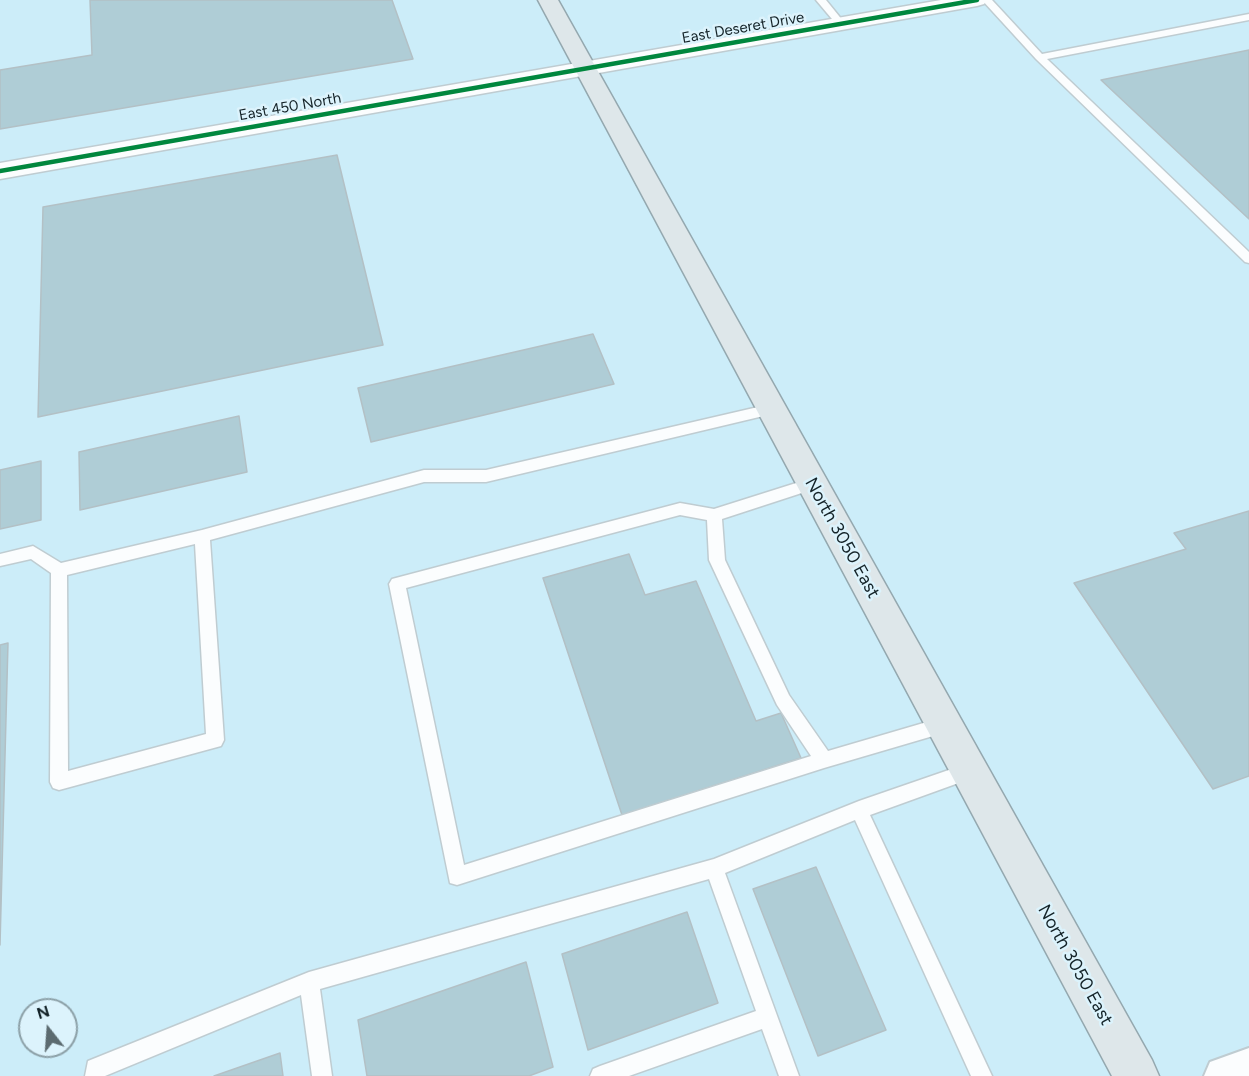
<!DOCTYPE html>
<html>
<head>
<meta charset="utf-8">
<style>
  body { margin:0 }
  #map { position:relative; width:1249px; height:1076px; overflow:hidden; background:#e3f0f5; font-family:Figtree,sans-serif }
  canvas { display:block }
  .north { position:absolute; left:18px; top:998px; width:60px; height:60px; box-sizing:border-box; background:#dcf3fc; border:2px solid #8ca0a7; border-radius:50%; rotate:343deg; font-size:16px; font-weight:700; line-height:24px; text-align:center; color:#142328 }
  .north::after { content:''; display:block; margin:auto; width:21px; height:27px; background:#5c6b70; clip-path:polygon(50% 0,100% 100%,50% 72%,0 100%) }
</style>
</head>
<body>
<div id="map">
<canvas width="1249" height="1076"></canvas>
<div class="north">N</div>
</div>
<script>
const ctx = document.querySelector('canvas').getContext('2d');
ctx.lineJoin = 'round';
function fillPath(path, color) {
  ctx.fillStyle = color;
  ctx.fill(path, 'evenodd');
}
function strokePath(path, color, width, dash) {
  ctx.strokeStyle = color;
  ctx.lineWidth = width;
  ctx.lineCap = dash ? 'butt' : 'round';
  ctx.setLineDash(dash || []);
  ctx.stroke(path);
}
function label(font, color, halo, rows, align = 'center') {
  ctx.font = font + ' Figtree,sans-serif';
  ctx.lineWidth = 5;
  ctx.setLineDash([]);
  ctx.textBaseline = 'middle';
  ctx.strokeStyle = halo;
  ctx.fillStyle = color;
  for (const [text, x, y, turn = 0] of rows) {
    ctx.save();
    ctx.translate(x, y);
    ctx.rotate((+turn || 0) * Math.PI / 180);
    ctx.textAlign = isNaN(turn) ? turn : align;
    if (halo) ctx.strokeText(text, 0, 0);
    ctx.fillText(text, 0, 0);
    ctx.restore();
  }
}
fillPath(new Path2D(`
  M 0,0 L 1249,0 L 1249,1076 L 0,1076 ZM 30,1010 L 66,1010 L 66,1046 L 30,1046 Z`), '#ccedf9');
const building = new Path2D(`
  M 90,0 L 392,0 L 413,59 L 0,129 L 0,70 L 92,55 Z
  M 1249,50 L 1249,219 L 1101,80 Z
  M 337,155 L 383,345 L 38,417 L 43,207 Z
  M 593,334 L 614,384 L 371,442 L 358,388 Z
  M 239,416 L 247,472 L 80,510 L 79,452 Z
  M 41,461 L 41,520 L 0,529 L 0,470 Z
  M 1249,511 L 1249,776 L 1213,789 L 1074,583 L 1186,549 L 1174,533 Z
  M 629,554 L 645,595 L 696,581 L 756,721 L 781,713 L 801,758 L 622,815 L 543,578 Z
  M 8,643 L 0,945 L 0,645 Z
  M 816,867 L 886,1030 L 818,1056 L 753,889 Z
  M 687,912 L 718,1003 L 588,1050 L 562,954 Z
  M 526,962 L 553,1067 L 529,1076 L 367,1076 L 358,1020 Z
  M 280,1053 L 283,1076 L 214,1076 Z`);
fillPath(building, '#afcdd6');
strokePath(building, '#b3c0c5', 1.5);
const service = new Path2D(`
  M 816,0 L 826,0 L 843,21 L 843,25 L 837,25 Z
  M 982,0 L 992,0 L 1042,54 L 1249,14 L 1249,20 L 1047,59 L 1249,252 L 1249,263 L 1245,262 L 1036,59 Z
  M 771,404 L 776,405 L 778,409 L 776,413 L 486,482 L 424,482 L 210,540 L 224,740 L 221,746 L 59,790 L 53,788 L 50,782 L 51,573 L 31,559 L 0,566 L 0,554 L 33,546 L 61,563 L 202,530 L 424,470 L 486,470 ZM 195,544 L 206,734 L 68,771 L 67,575 Z
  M 812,478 L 817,480 L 819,484 L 817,488 L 722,519 L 725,560 L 789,695 L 828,751 L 944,717 L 950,719 L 952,725 L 950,731 L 824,768 L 457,885 L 450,883 L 389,584 L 392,579 L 680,503 L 714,509 ZM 680,515 L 707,520 L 709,560 L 777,705 L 811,756 L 464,865 L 406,588 Z
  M 969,763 L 975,765 L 978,771 L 975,777 L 870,815 L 992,1076 L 971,1076 L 855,820 L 725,873 L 799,1076 L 779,1076 L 762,1029 L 629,1076 L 590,1076 L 593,1069 L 600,1066 L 756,1011 L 709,879 L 320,989 L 332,1076 L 312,1076 L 301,995 L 105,1076 L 85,1076 L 88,1061 L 309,972 L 714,859 L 859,801 Z`);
const minor = new Path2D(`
  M 1249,1048 L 1249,1076 L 1204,1076 L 1210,1062 Z`);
const tertiary = new Path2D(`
  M 941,0 L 987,0 L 984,4 L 977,6 L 0,179 L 0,163 Z`);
const primary = new Path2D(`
  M 538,0 L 558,0 L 1152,1060 L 1159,1076 L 1112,1076 Z`);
strokePath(service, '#bfccd1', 3);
strokePath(minor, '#bfccd1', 4);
strokePath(tertiary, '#bfccd1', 3);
strokePath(primary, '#94a8af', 3);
fillPath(service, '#fbfdfe');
fillPath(minor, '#fbfdfe');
fillPath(tertiary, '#fbfdfe');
fillPath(primary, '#dee7ea');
strokePath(new Path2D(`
  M 0,171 L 977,0`), '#00873e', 4.5);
label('15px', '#142328', '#dcf3fc', [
  ["East Deseret Drive",743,28,-10],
  ["East 450 North",290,107,-10]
]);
label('18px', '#142328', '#dcf3fc', [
  ["North 3050 East",842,538,61],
  ["North 3050 East",1075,965,61]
]);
</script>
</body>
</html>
